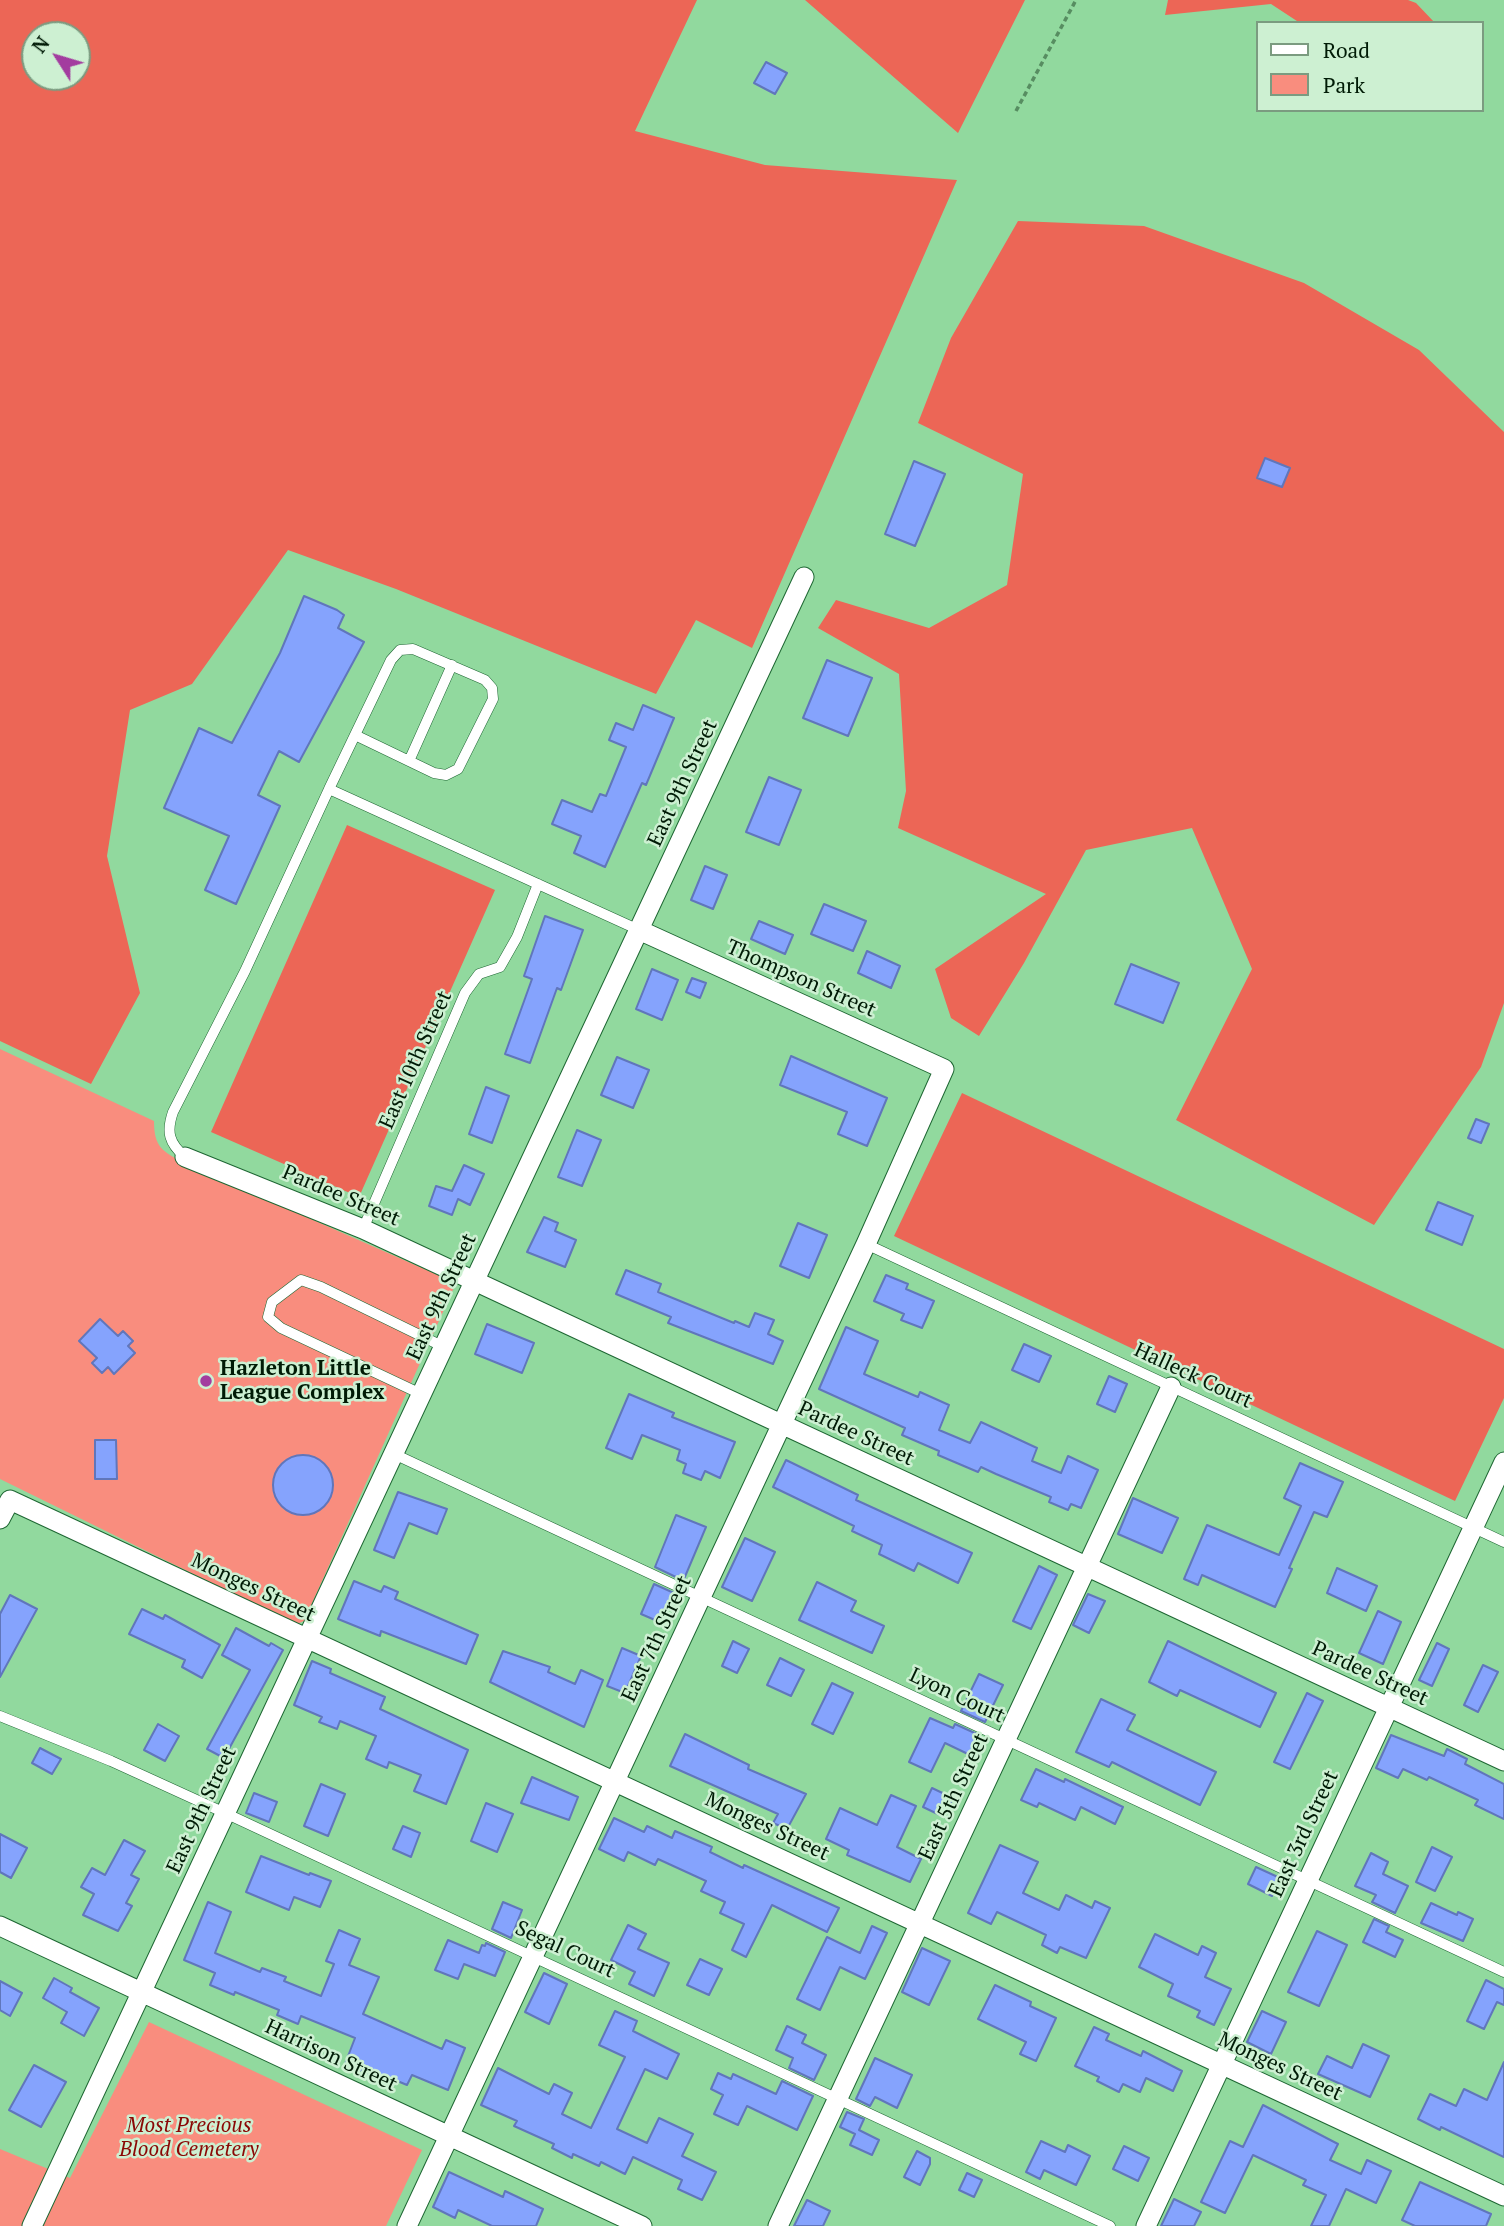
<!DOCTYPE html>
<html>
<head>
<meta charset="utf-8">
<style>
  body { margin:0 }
  #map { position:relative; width:1504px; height:2226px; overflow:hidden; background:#91d99e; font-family:"PT Serif",serif }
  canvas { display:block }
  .legend { position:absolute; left:1256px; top:21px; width:228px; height:91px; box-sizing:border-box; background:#cdf0d2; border:2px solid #7b9b80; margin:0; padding:9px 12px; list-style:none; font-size:21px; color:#001b06 }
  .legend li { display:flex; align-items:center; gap:14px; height:35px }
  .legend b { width:35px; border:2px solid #7b9b80 }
  .north { position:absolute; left:21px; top:21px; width:70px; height:70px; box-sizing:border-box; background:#cdf0d2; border:2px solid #7b9b80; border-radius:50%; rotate:307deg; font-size:19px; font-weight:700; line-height:28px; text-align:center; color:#001b06 }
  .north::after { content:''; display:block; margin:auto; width:24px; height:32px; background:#a33c9f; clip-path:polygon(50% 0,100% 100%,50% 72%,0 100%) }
</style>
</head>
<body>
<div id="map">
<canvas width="1504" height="2226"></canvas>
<ul class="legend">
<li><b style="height:9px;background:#fff"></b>Road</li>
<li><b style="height:19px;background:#f98d7e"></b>Park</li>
</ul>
<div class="north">N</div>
</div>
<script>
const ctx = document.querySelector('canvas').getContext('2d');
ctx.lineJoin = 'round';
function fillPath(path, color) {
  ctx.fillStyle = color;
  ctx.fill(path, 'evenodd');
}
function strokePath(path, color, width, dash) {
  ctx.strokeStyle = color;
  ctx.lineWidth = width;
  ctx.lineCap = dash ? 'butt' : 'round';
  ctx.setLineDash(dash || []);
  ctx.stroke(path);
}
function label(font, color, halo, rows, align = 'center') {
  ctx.font = font + ' "PT Serif",serif';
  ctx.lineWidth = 5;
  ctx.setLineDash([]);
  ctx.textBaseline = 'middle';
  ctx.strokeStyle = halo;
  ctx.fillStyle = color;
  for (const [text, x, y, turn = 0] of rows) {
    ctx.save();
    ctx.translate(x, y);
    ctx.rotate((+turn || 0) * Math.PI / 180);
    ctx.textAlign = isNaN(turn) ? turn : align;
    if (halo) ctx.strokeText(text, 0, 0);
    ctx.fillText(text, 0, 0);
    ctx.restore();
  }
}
fillPath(new Path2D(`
  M 0,1049 L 154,1121 C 154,1148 163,1151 184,1163 L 456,1283 L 304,1621 L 297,1624 L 291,1622 L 0,1479 Z
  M 149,2022 L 422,2150 L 386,2226 L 0,2226 L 0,2149 L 70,2178 Z`), '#f98d7e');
fillPath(new Path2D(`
  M 0,0 L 697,0 L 635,131 L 765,165 L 957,180 L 752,648 L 696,620 L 656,694 L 396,589 L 288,550 L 192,684 L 130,710 L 107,856 L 140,993 L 91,1084 L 0,1041 ZM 35,35 L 77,35 L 77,77 L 35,77 Z
  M 805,0 L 1025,0 L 958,133 Z
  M 1168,0 L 1408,0 L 1416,3 L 1435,23 L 1300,23 L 1271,4 L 1165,15 Z
  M 1018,221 L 1144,226 L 1304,283 L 1419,350 L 1504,432 L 1504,1003 L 1481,1067 L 1374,1225 L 1176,1120 L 1252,969 L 1192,828 L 1086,850 L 1024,963 L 979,1036 L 951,1018 L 935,969 L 1046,894 L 898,828 L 906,791 L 899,674 L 818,628 L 836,600 L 929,628 L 1007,585 L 1023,474 L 918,423 L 951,338 Z
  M 347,825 L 495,890 L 359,1197 L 211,1132 Z
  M 962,1093 L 1504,1349 L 1504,1398 L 1455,1501 L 894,1236 Z`), '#ec6656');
const building = new Path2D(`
  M 766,62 L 787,73 L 775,94 L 754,83 Z
  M 1265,458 L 1290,468 L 1282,487 L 1257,478 Z
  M 914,461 L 945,474 L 915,546 L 885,534 Z
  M 304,596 L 337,610 L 344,615 L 338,628 L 364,642 L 299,762 L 279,751 L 258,795 L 280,806 L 236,904 L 205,890 L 229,836 L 164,808 L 199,728 L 232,743 L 280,653 Z
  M 827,660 L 872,678 L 848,736 L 803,718 Z
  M 643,705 L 674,718 L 646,785 L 642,783 L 605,867 L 574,853 L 581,836 L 552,824 L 562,800 L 592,812 L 600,794 L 606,796 L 626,747 L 609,740 L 616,723 L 633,730 Z
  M 769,777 L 801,790 L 779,845 L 746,832 Z
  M 705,866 L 727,875 L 713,909 L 691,900 Z
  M 824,904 L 866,921 L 853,951 L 811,934 Z
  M 545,916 L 583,930 L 561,990 L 557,988 L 530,1063 L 505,1054 L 532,979 L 524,976 Z
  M 759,921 L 793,935 L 785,954 L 751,939 Z
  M 867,951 L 900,966 L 891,988 L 858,973 Z
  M 1131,964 L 1179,983 L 1163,1023 L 1115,1004 Z
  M 652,969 L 678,980 L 662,1020 L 636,1009 Z
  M 692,978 L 706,983 L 700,998 L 686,992 Z
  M 791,1056 L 887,1098 L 867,1146 L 838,1134 L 847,1112 L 780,1085 Z
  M 617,1057 L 649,1070 L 633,1108 L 601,1095 Z
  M 486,1087 L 509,1096 L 492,1143 L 469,1134 Z
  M 1476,1119 L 1489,1124 L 1481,1143 L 1468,1138 Z
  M 577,1130 L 601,1140 L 582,1186 L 558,1177 Z
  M 464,1165 L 484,1174 L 470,1205 L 458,1199 L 452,1215 L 429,1206 L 436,1186 L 452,1191 Z
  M 1438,1202 L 1473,1216 L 1462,1245 L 1426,1230 Z
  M 544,1217 L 558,1223 L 555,1231 L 576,1240 L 565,1267 L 527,1252 Z
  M 798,1223 L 827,1235 L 809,1278 L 780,1266 Z
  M 626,1270 L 661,1284 L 658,1292 L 734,1323 L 735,1321 L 749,1327 L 755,1313 L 774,1320 L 768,1334 L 783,1341 L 773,1364 L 668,1323 L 671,1317 L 616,1294 Z
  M 886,1275 L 908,1284 L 906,1289 L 934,1301 L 922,1328 L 901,1320 L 904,1314 L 874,1301 Z
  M 100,1319 L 118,1336 L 123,1331 L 133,1341 L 128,1346 L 135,1353 L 114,1374 L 108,1367 L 102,1373 L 92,1363 L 97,1358 L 79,1341 Z
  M 487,1324 L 534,1343 L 522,1373 L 475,1354 Z
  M 846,1327 L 878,1341 L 864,1374 L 918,1397 L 920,1392 L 949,1405 L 939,1430 L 970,1443 L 981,1422 L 1037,1448 L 1032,1461 L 1061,1473 L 1068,1456 L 1098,1470 L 1081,1508 L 1071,1504 L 1068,1510 L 1049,1502 L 1051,1497 L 996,1474 L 981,1467 L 978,1472 L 938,1455 L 939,1451 L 902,1435 L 905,1428 L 819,1389 Z
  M 1024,1344 L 1051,1356 L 1039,1382 L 1012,1370 Z
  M 1109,1376 L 1127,1384 L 1115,1412 L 1097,1404 Z
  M 629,1394 L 674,1413 L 672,1417 L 735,1442 L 720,1478 L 705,1471 L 701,1480 L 683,1473 L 686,1464 L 677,1460 L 680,1450 L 642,1435 L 632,1459 L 606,1448 Z
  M 95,1440 L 116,1440 L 117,1479 L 95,1479 Z
  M273 1485a30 30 0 1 1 60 0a30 30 0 1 1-60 0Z
  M 786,1460 L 858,1495 L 856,1500 L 972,1553 L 958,1583 L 918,1563 L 914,1571 L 879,1554 L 882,1545 L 852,1531 L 854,1526 L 773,1487 Z
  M 1300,1463 L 1343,1482 L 1327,1517 L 1314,1512 L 1289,1568 L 1292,1569 L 1275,1607 L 1202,1575 L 1198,1585 L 1184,1579 L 1207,1525 L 1279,1555 L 1301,1506 L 1284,1498 Z
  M 398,1492 L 447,1509 L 437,1534 L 409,1523 L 394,1558 L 374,1550 Z
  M 1133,1498 L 1178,1518 L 1162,1553 L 1118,1534 Z
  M 676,1515 L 706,1527 L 684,1579 L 681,1577 L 680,1579 L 655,1567 Z
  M 745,1538 L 775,1552 L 752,1601 L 722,1587 Z
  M 1039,1566 L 1057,1575 L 1031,1629 L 1013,1621 Z
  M 1337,1568 L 1377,1586 L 1366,1611 L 1327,1593 Z
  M 354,1581 L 381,1592 L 384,1586 L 398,1592 L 395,1599 L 478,1635 L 466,1664 L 381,1631 L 380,1636 L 338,1619 Z
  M 817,1582 L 856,1601 L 851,1611 L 884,1626 L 872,1653 L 799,1620 Z
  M 654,1584 L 674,1593 L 662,1623 L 641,1614 Z
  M 1088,1594 L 1105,1601 L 1089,1633 L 1073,1625 Z
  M 10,1595 L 37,1609 L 0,1677 L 0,1614 Z
  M 142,1609 L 163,1619 L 165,1615 L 220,1645 L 202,1678 L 182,1667 L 185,1660 L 129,1634 Z
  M 1378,1611 L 1401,1622 L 1383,1664 L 1359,1653 Z
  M 236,1628 L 269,1646 L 271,1643 L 283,1650 L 224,1758 L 207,1749 L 250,1670 L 222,1655 Z
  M 733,1641 L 749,1649 L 737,1673 L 722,1666 Z
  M 1168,1641 L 1276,1693 L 1260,1727 L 1180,1690 L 1177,1696 L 1149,1682 Z
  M 1437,1643 L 1449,1649 L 1432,1686 L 1419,1680 Z
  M 622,1648 L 641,1656 L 625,1693 L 607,1686 Z
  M 503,1651 L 550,1667 L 548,1672 L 575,1684 L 581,1670 L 603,1680 L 584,1727 L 490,1682 Z
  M 780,1658 L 804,1670 L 791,1696 L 767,1685 Z
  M 312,1661 L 331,1669 L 330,1673 L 385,1697 L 380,1709 L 468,1750 L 446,1804 L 414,1791 L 421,1775 L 389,1762 L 387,1768 L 366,1759 L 376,1736 L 340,1721 L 337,1729 L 319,1722 L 322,1717 L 294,1705 Z
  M 1483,1665 L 1498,1672 L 1478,1712 L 1464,1705 Z
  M 979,1674 L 1003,1685 L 985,1722 L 961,1711 Z
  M 832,1683 L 853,1693 L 833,1734 L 812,1724 Z
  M 1307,1693 L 1323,1701 L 1290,1769 L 1274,1762 Z
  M 1101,1699 L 1135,1715 L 1127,1730 L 1216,1772 L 1200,1805 L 1112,1762 L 1109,1767 L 1076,1752 Z
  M 930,1718 L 953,1728 L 955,1724 L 979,1735 L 970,1755 L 945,1743 L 931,1772 L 909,1762 Z
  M 158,1724 L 179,1736 L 165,1761 L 144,1750 Z
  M 685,1734 L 749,1765 L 748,1769 L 806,1794 L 787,1829 L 773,1823 L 778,1814 L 670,1766 Z
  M 1391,1735 L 1444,1756 L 1447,1749 L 1467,1759 L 1465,1764 L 1504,1784 L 1504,1819 L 1475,1805 L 1478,1800 L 1429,1777 L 1427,1780 L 1403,1769 L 1398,1778 L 1376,1768 Z
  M 40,1748 L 61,1759 L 52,1774 L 32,1763 Z
  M 1036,1769 L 1064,1782 L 1065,1779 L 1123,1807 L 1115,1824 L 1081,1807 L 1075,1820 L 1039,1803 L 1037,1807 L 1021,1800 Z
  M 532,1777 L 578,1797 L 569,1820 L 521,1803 Z
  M 321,1784 L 345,1794 L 328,1836 L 304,1826 Z
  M 932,1788 L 953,1798 L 944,1817 L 923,1807 Z
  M 254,1793 L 277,1802 L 269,1822 L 246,1813 Z
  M 891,1795 L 916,1806 L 897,1847 L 921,1859 L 910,1882 L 847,1855 L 849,1850 L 826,1839 L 840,1808 L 877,1825 Z
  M 486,1803 L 513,1814 L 497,1852 L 471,1841 Z
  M 614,1818 L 644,1832 L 647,1826 L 672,1838 L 675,1831 L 712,1847 L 710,1852 L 743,1868 L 744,1865 L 839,1908 L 827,1932 L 772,1905 L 746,1957 L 732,1950 L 744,1924 L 720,1913 L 725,1902 L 701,1891 L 706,1881 L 658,1859 L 655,1865 L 628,1852 L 624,1861 L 599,1849 Z
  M 403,1826 L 420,1833 L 411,1857 L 393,1849 Z
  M 0,1834 L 27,1848 L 11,1878 L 0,1872 Z
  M 124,1840 L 145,1851 L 131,1875 L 139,1879 L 126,1903 L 132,1906 L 118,1931 L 83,1915 L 94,1894 L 81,1887 L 92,1868 L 105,1875 Z
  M 1000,1845 L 1038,1862 L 1023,1893 L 1059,1910 L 1066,1895 L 1092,1908 L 1095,1901 L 1110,1908 L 1086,1958 L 1060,1947 L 1057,1953 L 1042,1945 L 1046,1935 L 997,1912 L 991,1924 L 968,1913 Z
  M 1432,1847 L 1452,1857 L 1435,1891 L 1416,1882 Z
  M 1371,1853 L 1388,1862 L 1383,1874 L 1408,1886 L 1395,1913 L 1372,1902 L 1376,1895 L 1355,1886 Z
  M 261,1856 L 309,1875 L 310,1873 L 331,1881 L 320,1907 L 294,1897 L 289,1910 L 246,1892 Z
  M 1256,1867 L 1280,1878 L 1272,1896 L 1248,1884 Z
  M 208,1902 L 231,1912 L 215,1953 L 260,1972 L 262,1968 L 286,1977 L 284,1981 L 321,1996 L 334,1964 L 326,1961 L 339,1930 L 360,1939 L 349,1965 L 379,1977 L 363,2014 L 442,2049 L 446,2040 L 465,2048 L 448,2090 L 412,2075 L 407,2085 L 383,2075 L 382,2079 L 345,2064 L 355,2038 L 301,2016 L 298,2024 L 277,2015 L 279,2010 L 235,1992 L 234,1995 L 210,1985 L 215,1973 L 184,1960 Z
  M 503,1902 L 522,1910 L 511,1938 L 492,1929 Z
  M 1431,1903 L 1457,1915 L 1458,1912 L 1473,1919 L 1463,1941 L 1421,1923 Z
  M 1374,1919 L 1389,1926 L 1386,1932 L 1403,1940 L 1395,1957 L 1363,1942 Z
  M 628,1925 L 646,1934 L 638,1949 L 669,1963 L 654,1996 L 629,1984 L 635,1972 L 611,1960 Z
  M 872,1926 L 887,1933 L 865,1979 L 840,1967 L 820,2010 L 797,1999 L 827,1937 L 860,1953 Z
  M 1317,1931 L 1347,1945 L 1319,2006 L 1288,1992 Z
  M 1155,1934 L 1198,1955 L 1202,1946 L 1216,1953 L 1205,1977 L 1231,1989 L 1214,2025 L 1197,2017 L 1200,2011 L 1168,1996 L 1173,1984 L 1139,1967 Z
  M 448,1940 L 479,1953 L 482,1945 L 485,1946 L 486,1943 L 505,1952 L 495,1976 L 464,1964 L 458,1979 L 435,1970 Z
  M 922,1948 L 950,1961 L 929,2005 L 902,1992 Z
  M 700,1959 L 722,1969 L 709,1995 L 687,1985 Z
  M 544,1973 L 567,1984 L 549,2024 L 525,2012 Z
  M 54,1978 L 72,1988 L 70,1992 L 99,2008 L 84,2036 L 61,2023 L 67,2012 L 43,1998 Z
  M 1486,1980 L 1504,1989 L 1504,2005 L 1497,2002 L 1484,2029 L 1467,2021 Z
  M 0,1981 L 22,1993 L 10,2016 L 0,2010 Z
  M 995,1985 L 1031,2002 L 1030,2006 L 1056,2018 L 1036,2061 L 1020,2054 L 1026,2042 L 978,2019 Z
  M 615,2011 L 637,2021 L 633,2031 L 679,2054 L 667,2079 L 645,2069 L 617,2129 L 647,2143 L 659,2118 L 693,2134 L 682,2156 L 716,2172 L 702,2200 L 678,2189 L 682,2180 L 633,2157 L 625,2174 L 601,2162 L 599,2166 L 573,2154 L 572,2158 L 552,2148 L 554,2144 L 514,2126 L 517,2121 L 481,2105 L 498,2068 L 549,2094 L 554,2084 L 572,2093 L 562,2114 L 591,2128 L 625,2057 L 599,2045 Z
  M 1262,2011 L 1286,2022 L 1271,2054 L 1247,2042 Z
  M 787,2026 L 806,2035 L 802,2043 L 826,2055 L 814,2080 L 789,2068 L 793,2058 L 776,2050 Z
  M 1094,2027 L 1109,2034 L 1106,2040 L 1141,2056 L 1143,2051 L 1182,2071 L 1173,2091 L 1146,2078 L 1140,2092 L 1123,2084 L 1119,2092 L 1097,2081 L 1099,2077 L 1075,2066 Z
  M 1363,2044 L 1389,2056 L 1370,2097 L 1318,2074 L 1327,2056 L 1352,2068 Z
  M 875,2058 L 912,2075 L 897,2108 L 875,2097 L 870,2106 L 856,2099 Z
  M 1504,2062 L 1504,2157 L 1441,2127 L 1440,2130 L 1418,2119 L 1430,2094 L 1456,2106 L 1464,2089 L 1487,2100 Z
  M 34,2065 L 66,2082 L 41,2127 L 9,2110 Z
  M 718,2073 L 731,2079 L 733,2074 L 776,2094 L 782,2081 L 813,2096 L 797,2130 L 747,2106 L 738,2125 L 714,2114 L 723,2095 L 711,2089 Z
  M 1263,2105 L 1338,2144 L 1330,2160 L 1361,2174 L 1367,2160 L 1391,2171 L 1376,2203 L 1346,2189 L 1329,2226 L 1311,2226 L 1326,2195 L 1303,2185 L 1306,2180 L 1253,2155 L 1225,2213 L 1201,2202 L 1230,2141 L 1243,2147 Z
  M 847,2112 L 864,2119 L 859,2130 L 879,2140 L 872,2155 L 850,2145 L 855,2134 L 840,2127 Z
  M 1041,2141 L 1065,2152 L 1068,2145 L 1090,2156 L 1076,2185 L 1044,2170 L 1040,2179 L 1026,2172 Z
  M 1124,2146 L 1149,2158 L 1138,2181 L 1113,2169 Z
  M 917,2151 L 930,2158 L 930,2164 L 920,2185 L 904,2177 Z
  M 449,2172 L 503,2197 L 505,2191 L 543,2209 L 536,2226 L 492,2226 L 458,2210 L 455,2218 L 433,2207 Z
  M 967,2173 L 982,2180 L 974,2197 L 959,2190 Z
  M 1420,2182 L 1491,2214 L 1486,2226 L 1415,2226 L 1402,2220 Z
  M 1174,2199 L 1201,2212 L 1194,2226 L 1161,2226 Z
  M 807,2200 L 830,2211 L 823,2226 L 794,2226 Z`);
fillPath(building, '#85a3fd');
strokePath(building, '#6076bb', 2);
const lane = new Path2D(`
  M 355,735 L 434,773 L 446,775 L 458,769 L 493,699 L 492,688 L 485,680 L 413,649 L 400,650 L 391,660 L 329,789 L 639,930
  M 409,761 L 452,665
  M 185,1157 C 169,1143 166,1132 173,1112 L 245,971 L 329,789
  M 363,1229 L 465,993 L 479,974 L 500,967 L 517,937 L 538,884
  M 866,1244 L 1504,1542
  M 421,1394 L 281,1328 L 268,1317 L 272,1302 L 301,1280 L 321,1287 L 444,1347
  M 394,1454 L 1504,1972
  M 0,1716 L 111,1761 L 225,1813 L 1110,2226`);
const street = new Path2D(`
  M 185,1157 L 363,1229 L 1504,1761
  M 0,1519 L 10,1500 L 1504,2196
  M 0,1926 L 642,2226
  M 32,2226 L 804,577
  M 407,2226 L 866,1244 L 944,1069 L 639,930
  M 778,2226 L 1171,1387
  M 1146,2226 L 1504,1462`);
strokePath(lane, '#1e6733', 11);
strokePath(street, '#1e6733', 21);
strokePath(new Path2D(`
  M 1016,111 L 1076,0`), '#578d61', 3.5, [5, 3.5]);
strokePath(lane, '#fff', 10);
strokePath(street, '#fff', 19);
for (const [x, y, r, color] of [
  [206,1381,7,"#a33c9f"]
]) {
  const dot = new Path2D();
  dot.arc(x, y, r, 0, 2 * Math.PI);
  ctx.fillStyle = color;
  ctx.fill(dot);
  strokePath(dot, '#cdf0d2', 2.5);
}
label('21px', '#001b06', '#cdf0d2', [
  ["East 9th Street",683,783,-65],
  ["Thompson Street",801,979,24],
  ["East 10th Street",416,1060,-66],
  ["Pardee Street",341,1196,23],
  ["East 9th Street",442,1297,-65],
  ["Halleck Court",1193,1376,25],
  ["Pardee Street",856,1434,25],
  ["Monges Street",253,1588,25],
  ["East 7th Street",657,1639,-65],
  ["Pardee Street",1370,1674,25],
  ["Lyon Court",957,1696,25],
  ["East 5th Street",954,1797,-65],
  ["East 9th Street",202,1810,-65],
  ["Monges Street",767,1827,25],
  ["East 3rd Street",1304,1834,-65],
  ["Segal Court",565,1950,25],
  ["Harrison Street",331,2056,25],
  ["Monges Street",1280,2067,25]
]);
label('bold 21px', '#001b06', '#cdf0d2', [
  ["Hazleton Little",220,1369],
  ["League Complex",220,1393]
], 'left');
label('italic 21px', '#8a0805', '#cdf0d2', [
  ["Most Precious",189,2126],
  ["Blood Cemetery",189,2150]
]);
</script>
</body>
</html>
